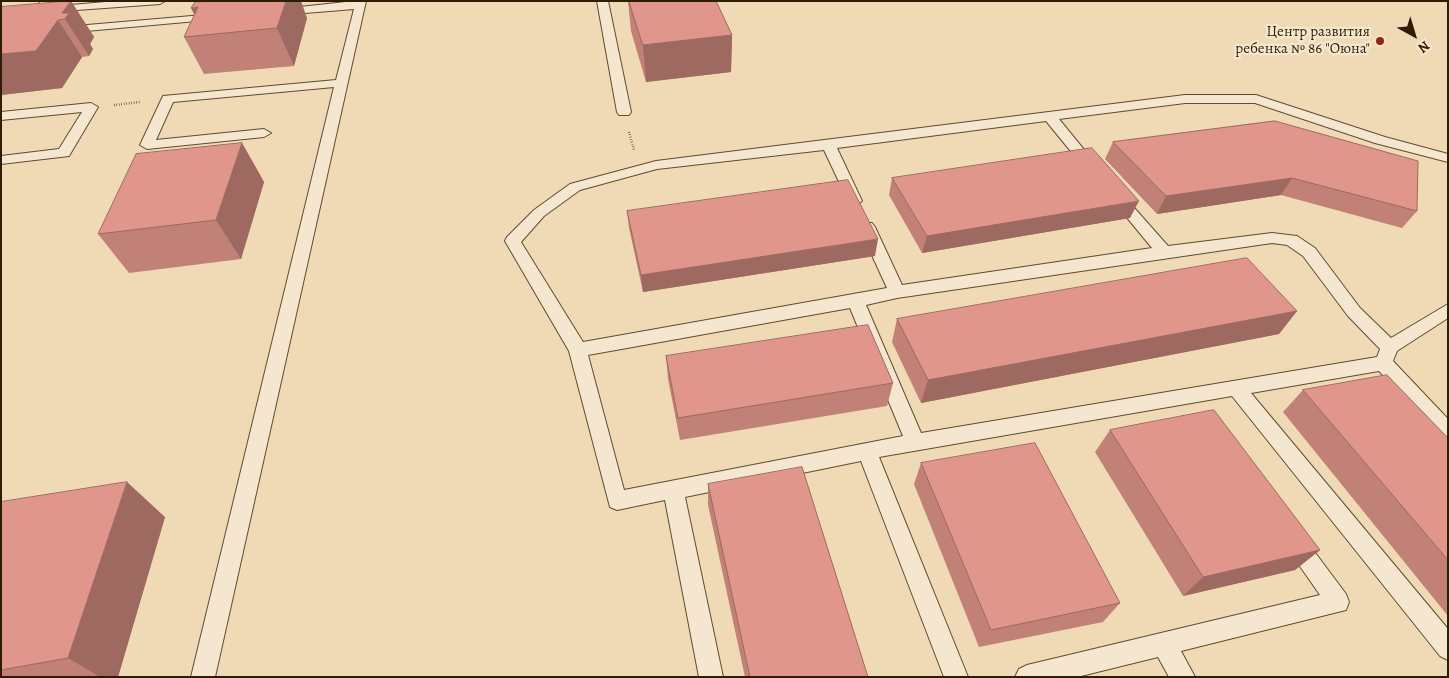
<!DOCTYPE html>
<html>
<head>
<meta charset="utf-8">
<style>
  body { margin:0 }
  #map { position:relative; width:1449px; height:678px; overflow:hidden; background:#efdab5; font-family:Alegreya,serif }
  canvas { display:block }
  .frame { position:absolute; inset:0; border:2px solid #2e1c04; pointer-events:none }
  .north { position:absolute; left:1389px; top:10px; width:50px; height:50px; -webkit-text-stroke:4px #f5e7cf; paint-order:stroke; rotate:141deg; font-size:14px; font-weight:700; line-height:20px; text-align:center; color:#2e1c04 }
  .north::after { content:''; display:block; margin:auto; width:18px; height:22px; background:#2e1c04; clip-path:polygon(50% 0,100% 100%,50% 72%,0 100%) }
</style>
</head>
<body>
<div id="map">
<canvas width="1449" height="678"></canvas>
<div class="frame"></div>
<div class="north">N</div>
</div>
<script>
const ctx = document.querySelector('canvas').getContext('2d');
ctx.lineJoin = 'round';
function strokePath(path, color, width, dash) {
  ctx.strokeStyle = color;
  ctx.lineWidth = width;
  ctx.lineCap = dash ? 'butt' : 'round';
  ctx.setLineDash(dash || []);
  ctx.stroke(path);
}
function fillPath(path, color) {
  ctx.fillStyle = color;
  ctx.fill(path, 'evenodd');
}
function label(font, color, halo, rows, align = 'center') {
  ctx.font = font + ' Alegreya,serif';
  ctx.lineWidth = 4.5;
  ctx.setLineDash([]);
  ctx.textBaseline = 'middle';
  ctx.strokeStyle = halo;
  ctx.fillStyle = color;
  for (const [text, x, y, turn = 0] of rows) {
    ctx.save();
    ctx.translate(x, y);
    ctx.rotate((+turn || 0) * Math.PI / 180);
    ctx.textAlign = isNaN(turn) ? turn : align;
    if (halo) ctx.strokeText(text, 0, 0);
    ctx.fillText(text, 0, 0);
    ctx.restore();
  }
}
const lane = new Path2D(`
  M 41,1 L 52,1 L 48,7 L 117,1 L 165,1 L 160,4 L 35,13 L 33,11 Z
  M 355,1 L 366,1 L 215,677 L 191,677 L 334,87 L 173,102 L 156,140 L 264,129 L 271,133 L 264,137 L 147,149 L 140,145 L 163,96 L 336,80 L 354,9 L 281,15 L 275,12 L 281,9 Z
  M 597,1 L 608,1 L 631,112 L 629,115 L 619,115 L 617,112 Z
  M 215,14 L 219,15 L 219,19 L 64,33 L 58,30 L 64,27 Z
  M 1185,95 L 1256,95 L 1385,137 L 1448,154 L 1448,162 L 1375,143 L 1255,103 L 1185,103 L 1059,119 L 1099,168 L 1092,172 L 1087,171 L 1046,121 L 837,148 L 862,201 L 855,206 L 848,201 L 824,150 L 657,169 L 580,190 L 544,216 L 521,242 L 583,342 L 887,288 L 859,227 L 862,223 L 872,223 L 875,227 L 902,285 L 1152,248 L 1110,197 L 1117,192 L 1122,194 L 1168,246 L 1272,233 L 1297,236 L 1315,248 L 1360,308 L 1391,338 L 1448,304 L 1448,318 L 1397,351 L 1393,361 L 1448,419 L 1448,440 L 1441,438 L 1379,371 L 1251,393 L 1448,629 L 1448,660 L 1440,656 L 1232,396 L 879,457 L 968,677 L 944,677 L 861,461 L 685,497 L 723,677 L 699,677 L 665,500 L 617,510 L 610,507 L 569,351 L 505,241 L 507,237 L 534,210 L 570,184 L 656,161 ZM 1272,243 L 1287,245 L 1303,256 L 1348,316 L 1380,349 L 1377,357 L 921,433 L 866,305 L 897,298 ZM 850,308 L 903,436 L 624,490 L 588,355 Z
  M 91,103 L 98,107 L 69,156 L 1,164 L 1,156 L 59,149 L 82,112 L 1,120 L 1,112 Z
  M 1294,532 L 1302,535 L 1346,594 L 1349,602 L 1346,610 L 1181,651 L 1195,677 L 1169,677 L 1158,657 L 1077,677 L 1015,677 L 1019,669 L 1027,665 L 1320,595 L 1283,542 L 1286,535 Z`);
strokePath(lane, '#5e4c30', 2);
strokePath(new Path2D(`
  M 114,105 L 140,102
  M 629,132 L 634,150`), '#2e1c04', 2.5, [0.5, 2]);
fillPath(lane, '#f5e7cf');
fillPath(new Path2D(`
  M 71,1 L 94,37 L 90,44 L 93,49 L 89,56 L 82,57 L 62,88 L 1,95 Z
  M 628,1 L 716,1 L 732,35 L 731,72 L 646,82 L 631,31 Z
  M 191,8 L 307,18 L 294,66 L 204,74 L 184,37 L 195,14 Z
  M 1275,121 L 1417,211 L 1402,228 L 1281,195 L 1157,214 L 1105,159 L 1113,142 Z
  M 242,143 L 264,182 L 241,259 L 129,273 L 98,234 Z
  M 892,178 L 1130,218 L 922,253 L 889,195 Z
  M 627,211 L 875,256 L 643,292 L 629,228 Z
  M 1297,311 L 1279,334 L 921,403 L 892,342 L 897,319 Z
  M 666,356 L 893,383 L 887,406 L 680,440 L 668,379 Z
  M 1303,390 L 1448,438 L 1448,616 L 1283,412 Z
  M 1110,430 L 1320,550 L 1295,570 L 1183,596 L 1095,452 Z
  M 921,463 L 1120,603 L 1103,622 L 979,647 L 914,484 Z
  M 708,484 L 868,677 L 745,677 L 708,505 Z
  M 1,502 L 165,517 L 118,677 L 1,677 Z`), '#c18177');
fillPath(new Path2D(`
  M 71,1 L 94,37 L 90,44 L 93,49 L 89,56 L 65,19 L 62,13 Z
  M 286,1 L 301,1 L 307,18 L 294,66 L 277,28 Z
  M 198,7 L 205,35 L 191,8 Z
  M 58,20 L 82,57 L 62,88 L 1,95 L 1,54 Z
  M 732,35 L 731,72 L 646,82 L 643,45 Z
  M 242,143 L 264,182 L 241,259 L 216,220 Z
  M 1292,178 L 1281,195 L 1157,214 L 1166,196 Z
  M 1139,201 L 1130,218 L 922,253 L 927,236 Z
  M 878,239 L 875,256 L 643,292 L 641,275 Z
  M 1297,311 L 1279,334 L 921,403 L 928,380 Z
  M 127,482 L 165,517 L 118,677 L 100,677 L 68,658 Z
  M 1320,550 L 1295,570 L 1183,596 L 1203,577 Z`), '#9d6961');
const building = new Path2D(`
  M 71,1 L 62,13 L 69,13 L 65,19 L 58,20 L 36,51 L 1,54 L 1,7 Z
  M 286,1 L 277,28 L 184,37 L 198,7 L 191,8 L 195,2 Z
  M 629,1 L 716,1 L 732,35 L 643,45 Z
  M 1275,121 L 1418,161 L 1417,211 L 1292,178 L 1166,196 L 1113,142 Z
  M 242,143 L 216,220 L 98,234 L 136,154 Z
  M 1092,148 L 1139,201 L 927,236 L 892,178 Z
  M 848,180 L 878,239 L 641,275 L 627,211 Z
  M 1247,258 L 1297,311 L 928,380 L 897,319 Z
  M 868,325 L 893,383 L 678,418 L 666,356 Z
  M 1387,375 L 1448,438 L 1448,560 L 1303,390 Z
  M 1214,410 L 1320,550 L 1203,577 L 1110,430 Z
  M 1035,443 L 1120,603 L 991,630 L 921,463 Z
  M 802,467 L 868,677 L 750,677 L 708,484 Z
  M 127,482 L 68,658 L 1,670 L 1,502 Z`);
fillPath(building, '#e0968a');
strokePath(building, '#9d6961', 1);
for (const [x, y, r, color] of [
  [1380,41,5,"#8f2418"]
]) {
  const dot = new Path2D();
  dot.arc(x, y, r, 0, 2 * Math.PI);
  ctx.fillStyle = color;
  ctx.fill(dot);
  strokePath(dot, '#f5e7cf', 2);
}
label('15px', '#2e1c04', '#f5e7cf', [
  ["Центр развития",1370,32],
  ["ребенка № 86 \"Оюна\"",1370,49]
], 'right');
</script>
</body>
</html>
